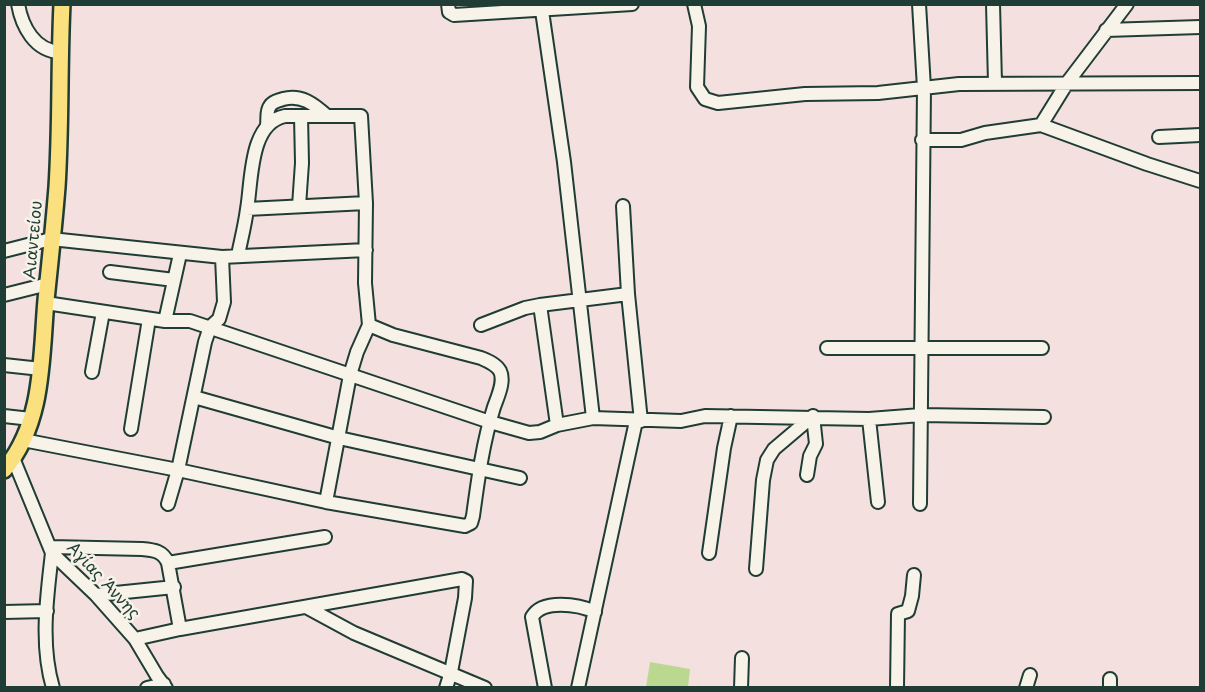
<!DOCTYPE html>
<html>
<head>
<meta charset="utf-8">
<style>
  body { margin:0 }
  #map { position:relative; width:1205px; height:692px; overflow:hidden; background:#f4e0df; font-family:"Playpen Sans",sans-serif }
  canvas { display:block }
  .frame { position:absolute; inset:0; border:6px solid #1f3d34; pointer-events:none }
</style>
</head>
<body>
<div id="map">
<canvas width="1205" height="692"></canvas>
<div class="frame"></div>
</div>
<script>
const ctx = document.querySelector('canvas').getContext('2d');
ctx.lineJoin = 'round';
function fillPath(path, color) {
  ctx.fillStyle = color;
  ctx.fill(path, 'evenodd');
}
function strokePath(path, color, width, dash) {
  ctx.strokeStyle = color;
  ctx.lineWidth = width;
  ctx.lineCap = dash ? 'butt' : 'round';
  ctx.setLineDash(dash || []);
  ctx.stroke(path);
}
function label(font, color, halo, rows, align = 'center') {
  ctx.font = font + ' "Playpen Sans",sans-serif';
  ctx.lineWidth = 5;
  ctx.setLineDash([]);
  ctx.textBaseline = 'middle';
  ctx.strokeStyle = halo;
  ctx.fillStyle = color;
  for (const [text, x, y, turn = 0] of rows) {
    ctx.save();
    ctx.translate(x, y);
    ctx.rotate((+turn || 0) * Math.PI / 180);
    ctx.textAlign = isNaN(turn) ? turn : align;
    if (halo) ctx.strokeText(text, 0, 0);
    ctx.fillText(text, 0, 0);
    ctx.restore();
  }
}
fillPath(new Path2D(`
  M 650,662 L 690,669 L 688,687 L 646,687 Z`), '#bad890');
const minor = new Path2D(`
  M 18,4 C 22,27 35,51 60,52
  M 448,4 L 449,12 L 454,15 L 632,4
  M 541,4 L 564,162 L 593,418
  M 694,4 L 699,26 L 697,87 L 705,99 L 718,103 L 805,94 L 878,93 L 959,84 L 1200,83
  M 919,4 L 924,88 L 920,504
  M 993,4 L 995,83
  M 1127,4 L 1067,83 L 1041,125 L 1147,164 L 1200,181
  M 1106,30 L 1200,27
  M 267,125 C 268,119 266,111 270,106 C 273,101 278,101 283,99 C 301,94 314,104 327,116
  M 1159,137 L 1200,135
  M 922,140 L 961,140 L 985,133 L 1041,125
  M 299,206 L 302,163 L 301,116
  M 623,206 L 628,294
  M 247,209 L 366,203
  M 4,251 L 51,239 L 222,257 L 366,250
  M 238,255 C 241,240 245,225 247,209 C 252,181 249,123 285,116 L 361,116 L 366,203 L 365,283 L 369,325 L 357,352 L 350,375 L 326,502
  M 110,272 L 174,280
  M 4,295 L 48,284
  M 46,303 L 165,321 L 190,321 L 490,422 L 529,433 L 540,432 L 557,425 L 593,418 L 681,421 L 705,416 L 869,419 L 921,415 L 1044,417
  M 165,321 L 180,254
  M 481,325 L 525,308 L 540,305
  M 827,348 L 1042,348
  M 4,365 L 41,369
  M 92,372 L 103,312
  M 194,397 L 339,438 L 520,478
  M 4,416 L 31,419
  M 869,419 L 878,502
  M 557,425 L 540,305 L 628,294 L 641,421
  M 131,429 L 149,319
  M 23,440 L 178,470 L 326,502 L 465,526 L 471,523 L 473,516 C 478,479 483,442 494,407 C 498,396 505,381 500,371 C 496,364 488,361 481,358 L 393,335 L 369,325
  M 13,458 L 52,553 L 96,595 L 135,639 L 157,676 L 166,688
  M 807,475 L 810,456 L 816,444 L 813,416
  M 168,504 L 178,470 L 205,342 L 210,327 L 219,319 L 224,302 L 222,257
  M 51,547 L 142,549 C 154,550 163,551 168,563 L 180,629
  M 52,553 C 47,597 40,644 53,688
  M 709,553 L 724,448 L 731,416
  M 168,563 L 325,537
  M 756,569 L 763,480 L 767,460 L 774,449 L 813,416
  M 96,595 L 174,587
  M 306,607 L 354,633 L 485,688
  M 4,612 L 47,611
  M 135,639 L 180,629 L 462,579 L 466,581 L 465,598 L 451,672 L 446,688
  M 147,688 L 164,684
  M 545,688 L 532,617 C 542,599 578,604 595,612
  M 578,688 L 636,421
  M 741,688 L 742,658
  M 897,688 L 898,614 L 908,611 L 912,596 L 914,575
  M 1026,688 L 1030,675
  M 1110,688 L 1110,679`);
const major = new Path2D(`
  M 4,470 C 44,423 41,358 46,300 C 50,262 54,225 57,187 C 61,126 59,65 62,4`);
strokePath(minor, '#1f3d34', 16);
strokePath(major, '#1f3d34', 20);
strokePath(minor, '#f7f3e8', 12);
strokePath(major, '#fbe080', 15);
label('16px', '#1f3d34', '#f7f3e8', [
  ["Αιαντείου",34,240,-85],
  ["Αγίας Άννης",103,581,47]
]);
</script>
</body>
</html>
